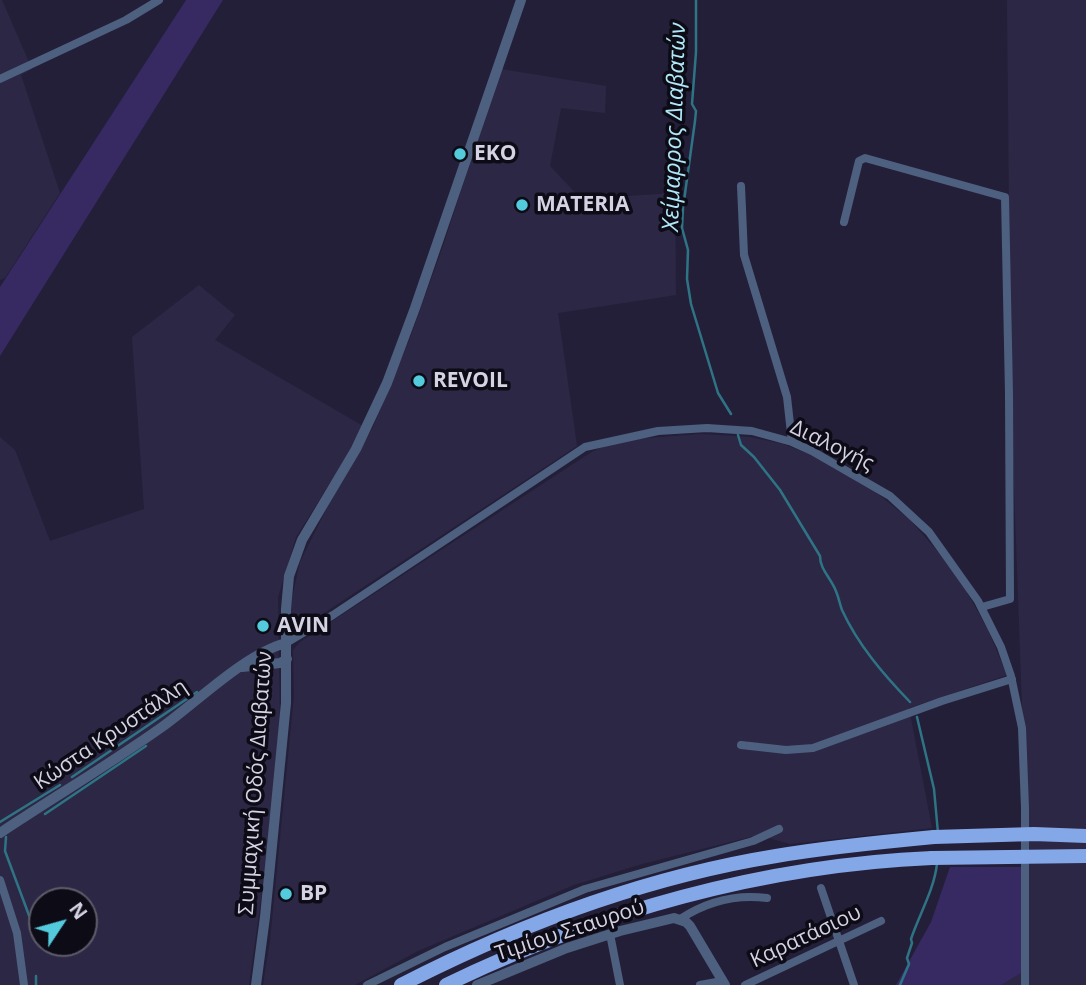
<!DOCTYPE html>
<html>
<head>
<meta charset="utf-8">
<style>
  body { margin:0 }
  #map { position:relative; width:1086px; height:985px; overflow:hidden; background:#241f38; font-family:"Open Sans",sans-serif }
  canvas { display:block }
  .north { position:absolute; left:28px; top:887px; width:70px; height:70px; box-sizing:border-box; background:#0d0b16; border:2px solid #5d5b68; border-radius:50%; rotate:54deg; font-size:19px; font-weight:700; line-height:28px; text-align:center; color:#d4d2e3 }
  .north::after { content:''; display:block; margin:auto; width:24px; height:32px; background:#54cadd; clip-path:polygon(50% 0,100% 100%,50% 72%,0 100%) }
</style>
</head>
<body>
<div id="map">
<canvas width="1086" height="985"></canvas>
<div class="north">N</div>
</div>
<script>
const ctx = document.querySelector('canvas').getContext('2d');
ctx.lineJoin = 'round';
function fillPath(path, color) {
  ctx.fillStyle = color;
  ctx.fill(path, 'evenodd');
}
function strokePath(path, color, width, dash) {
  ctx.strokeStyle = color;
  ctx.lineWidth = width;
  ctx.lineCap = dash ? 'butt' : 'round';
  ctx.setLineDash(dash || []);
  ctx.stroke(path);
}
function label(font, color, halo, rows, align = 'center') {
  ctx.font = font + ' "Open Sans",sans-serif';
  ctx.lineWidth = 7;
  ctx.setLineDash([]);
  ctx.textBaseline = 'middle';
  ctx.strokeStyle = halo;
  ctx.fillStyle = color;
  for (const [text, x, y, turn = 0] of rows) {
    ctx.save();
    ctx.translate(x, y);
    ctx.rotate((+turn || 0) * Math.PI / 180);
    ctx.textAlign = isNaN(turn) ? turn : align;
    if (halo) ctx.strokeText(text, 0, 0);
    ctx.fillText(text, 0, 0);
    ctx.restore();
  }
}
fillPath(new Path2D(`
  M 0,0 L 2,0 L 32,69 L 21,75 L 60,193 L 5,278 L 0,280 Z
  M 1007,0 L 1086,0 L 1086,985 L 1002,985 L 1001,943 L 1028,867 L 1011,406 Z
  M 501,69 L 606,86 L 605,113 L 561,108 L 550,166 L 581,199 L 675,193 L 676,295 L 558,313 L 577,446 L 306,625 L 298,624 L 290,617 L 290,608 L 300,562 L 327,508 L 373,427 L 410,338 L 442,249 Z
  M 199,285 L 235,315 L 215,340 L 363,426 L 349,453 L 296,537 L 278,597 L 280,728 L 271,827 L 249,985 L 0,985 L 0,437 L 15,450 L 50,541 L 144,509 L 132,337 ZM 42,901 L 84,901 L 84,943 L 42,943 Z
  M 701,434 L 750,437 L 783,444 L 814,456 L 873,490 L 910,520 L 939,553 L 964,587 L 988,630 L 1007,675 L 909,708 L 932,828 L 790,844 L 758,835 L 642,864 L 574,885 L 418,951 L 355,985 L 263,985 L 270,941 L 294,696 L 293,650 L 300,642 L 590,453 L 602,447 L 634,439 Z`), '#2d2746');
fillPath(new Path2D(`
  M 186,0 L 223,0 L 0,356 L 0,287 Z
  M 950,867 L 1025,867 L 1027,969 L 1001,985 L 896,985 L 931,922 Z`), '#372a63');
strokePath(new Path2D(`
  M 696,0 L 696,52 L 692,104 L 696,111 L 695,121 L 683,208 L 682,228 L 688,250 L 687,279 L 691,304 L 718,393 L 731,414
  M 738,435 L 741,445 L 754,457 L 780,490 L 820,556 C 820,568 828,575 833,585 C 838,593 839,602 842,610 C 858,645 884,675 910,702
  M 917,717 L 934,789 L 938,833
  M 72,777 L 197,692
  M 45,814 L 146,746
  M 0,822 L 60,785
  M 6,837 L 5,851 L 30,918
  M 36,976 L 36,985
  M 900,985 L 909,964 L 907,958 L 912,943 L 911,939 C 919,915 934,890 937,864`), '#2e7485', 2.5);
strokePath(new Path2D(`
  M 0,79 L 126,20 L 159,0
  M 741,186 L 744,255 L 787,397 L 792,442
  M 844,222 L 859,161 L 865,158 L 1005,197 L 1009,394 L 1010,599 L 982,607
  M 286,643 L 333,615 L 585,447 L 658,431 L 707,428 L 752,431 L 792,442 L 812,451 L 890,496 L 929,532 L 978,601 L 1001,647 L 1011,676 L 1022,728 L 1025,808 L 1025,985
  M 741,745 L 786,750 L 813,748 L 942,701 L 1012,679
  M 0,880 L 17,933 L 24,985
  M 821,888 L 854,985
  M 680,919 C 706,902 736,894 767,898
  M 610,934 L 620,985
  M 367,985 L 445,947 L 585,889 L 753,841 L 779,829
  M 700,985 L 722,981
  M 745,985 L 881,921`), '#4e607f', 8);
strokePath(new Path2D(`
  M 242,667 L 280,663 L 287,659
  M 0,833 C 54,797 110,764 162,727 C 198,701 245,654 286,643
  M 256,985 L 265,917 L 286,703 L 286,609 L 289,576 L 302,540 L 356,449 L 387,383 L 415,308 L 521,0
  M 477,985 L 567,948 L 620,931 L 674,918 L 686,922 L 690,926 L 725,985`), '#4e607f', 10);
strokePath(new Path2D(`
  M 401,985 C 518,925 646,877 776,856 C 828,847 881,842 934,837
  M 446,985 C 596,912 765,865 932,858`), '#84a7e7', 14);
strokePath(new Path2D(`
  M 934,837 L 1034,834 L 1086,836
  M 932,858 L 1086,856`), '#84a7e7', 14);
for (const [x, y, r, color] of [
  [460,154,7,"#54cadd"],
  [522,205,7,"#54cadd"],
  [419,381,7,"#54cadd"],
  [263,626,7,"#54cadd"],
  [286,894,7,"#54cadd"]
]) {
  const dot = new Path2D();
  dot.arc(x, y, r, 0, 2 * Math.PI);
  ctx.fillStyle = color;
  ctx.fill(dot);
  strokePath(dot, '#0d0b16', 2.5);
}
label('bold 21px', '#d4d2e3', '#0d0b16', [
  ["EKO",474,154],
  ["MATERIA",536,205],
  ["REVOIL",433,381],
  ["AVIN",277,626],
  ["BP",300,894]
], 'left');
label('21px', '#d4d2e3', '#0d0b16', [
  ["Διαλογής",832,446,26],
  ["Κώστα Κρυστάλλη",111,735,-34],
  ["Συμμαχική Οδός Διαβατών",256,783,-86],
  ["Τιμίου Σταυρού",570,931,-18],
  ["Καρατάσιου",806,937,-25]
]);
label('italic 23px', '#b0e8f8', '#0d0b16', [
  ["Χείμαρρος Διαβατών",675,127,-88]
]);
</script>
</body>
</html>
